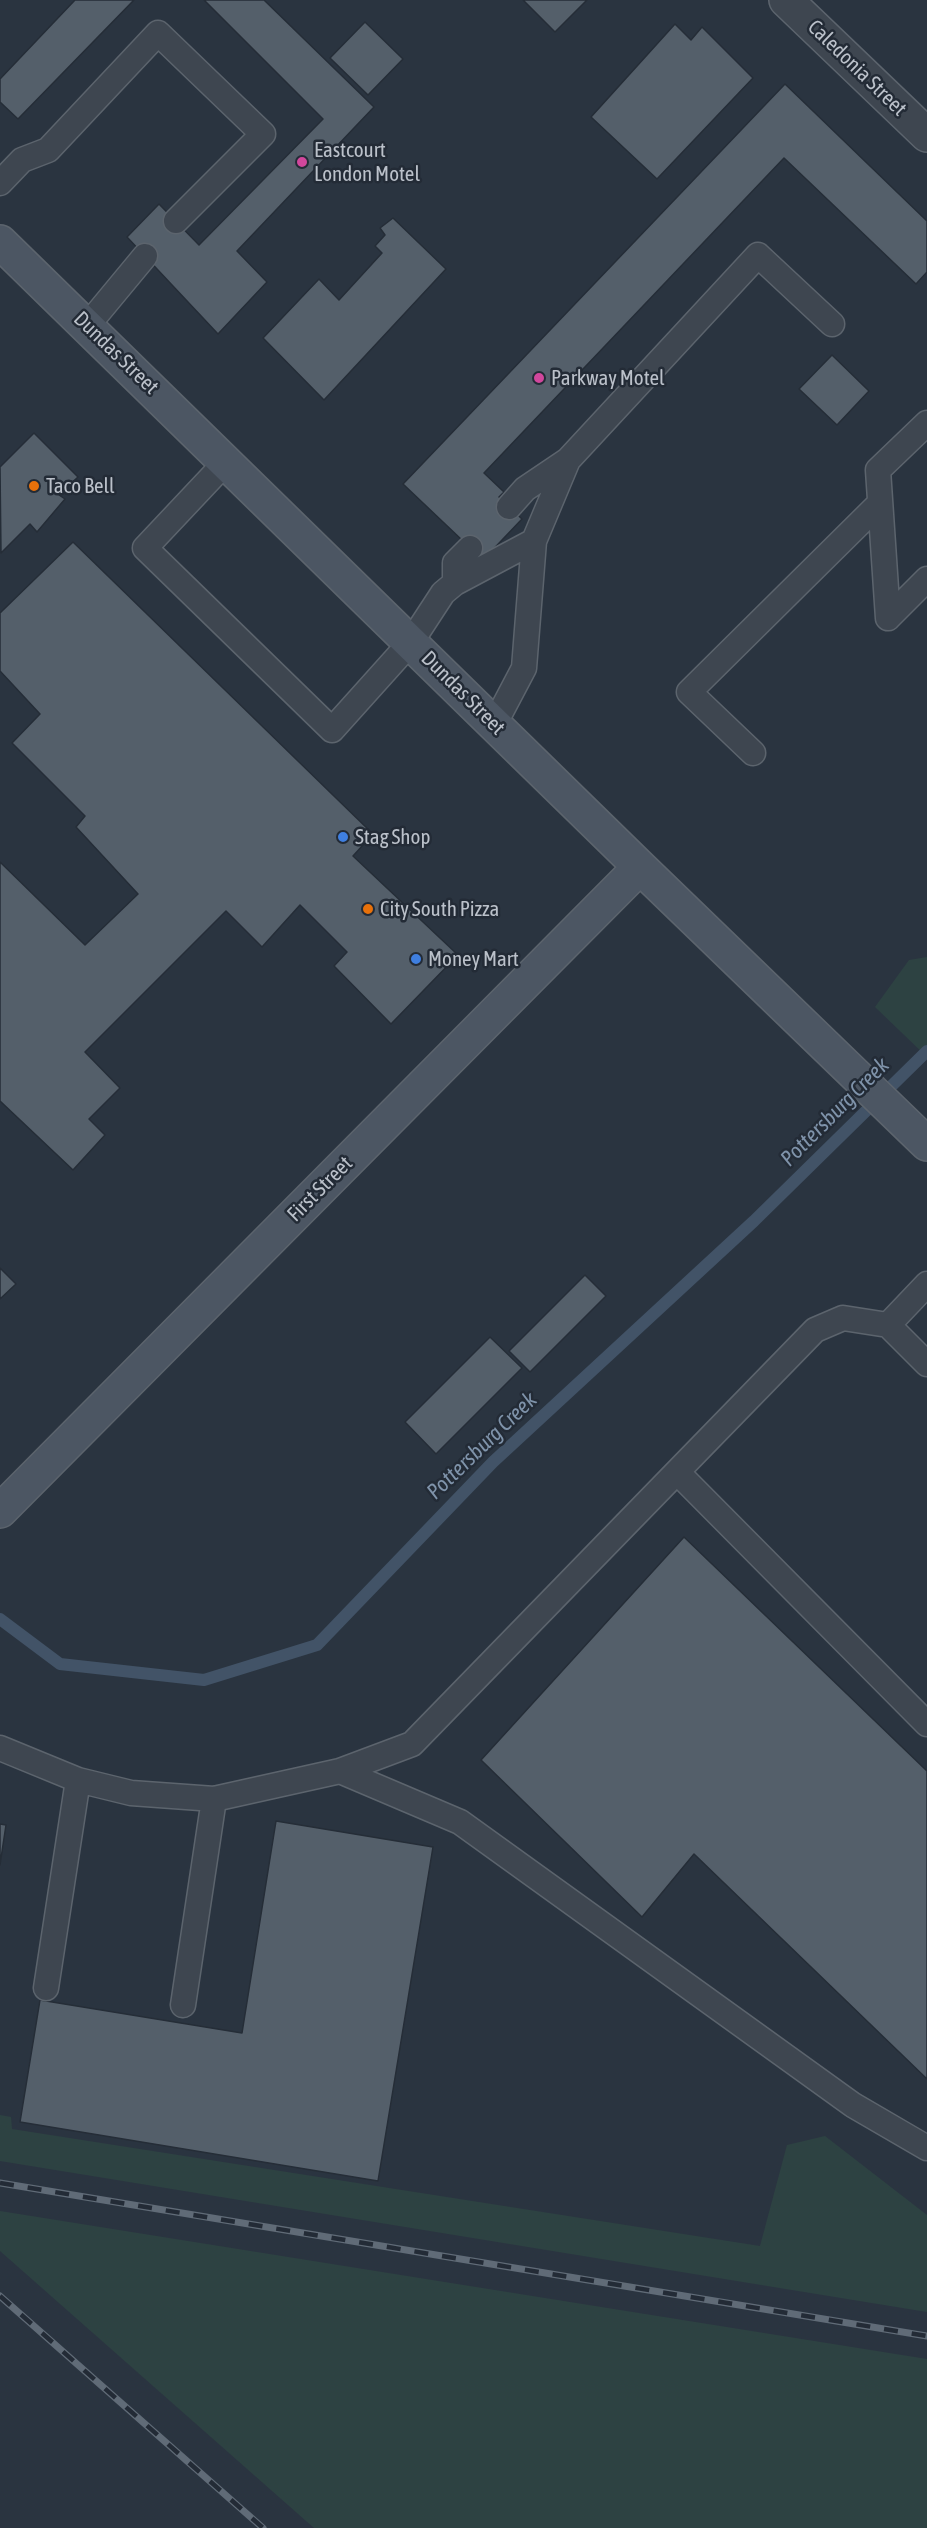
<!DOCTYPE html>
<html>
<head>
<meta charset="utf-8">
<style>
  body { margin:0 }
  canvas { display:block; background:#2a3440 }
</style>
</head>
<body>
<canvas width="927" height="2528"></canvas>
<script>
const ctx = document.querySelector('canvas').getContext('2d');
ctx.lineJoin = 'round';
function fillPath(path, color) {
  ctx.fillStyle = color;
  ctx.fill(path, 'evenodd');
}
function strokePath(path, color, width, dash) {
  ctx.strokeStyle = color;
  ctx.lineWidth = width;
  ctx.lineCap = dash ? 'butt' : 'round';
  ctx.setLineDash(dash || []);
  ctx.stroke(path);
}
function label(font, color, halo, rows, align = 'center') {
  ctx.font = font + ' "Asap Condensed",sans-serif';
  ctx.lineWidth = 5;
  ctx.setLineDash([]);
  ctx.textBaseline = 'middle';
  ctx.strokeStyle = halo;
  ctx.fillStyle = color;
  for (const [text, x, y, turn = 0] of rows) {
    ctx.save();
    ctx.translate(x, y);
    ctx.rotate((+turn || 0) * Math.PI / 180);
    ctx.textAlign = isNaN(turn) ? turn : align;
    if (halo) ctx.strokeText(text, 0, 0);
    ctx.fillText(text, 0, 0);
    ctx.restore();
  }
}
fillPath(new Path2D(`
  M 927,957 L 927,1057 L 875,1007 L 909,960 Z
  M 0,2115 L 11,2117 L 12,2129 L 760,2246 L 787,2145 L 825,2136 L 927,2215 L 927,2312 L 0,2161 Z
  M 0,2211 L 927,2359 L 927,2528 L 314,2528 L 0,2251 Z`), '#2d4242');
strokePath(new Path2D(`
  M 0,1619 L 60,1664 L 204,1680 L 317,1645 L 493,1462 L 754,1221 L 927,1051`), '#425367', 12);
const building = new Path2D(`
  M 75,0 L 134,0 L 18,119 L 0,102 L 0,79 Z
  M 204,0 L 264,0 L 374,107 L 237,251 L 267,282 L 218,334 L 127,237 L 159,204 L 199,245 L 323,119 Z
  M 523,0 L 587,0 L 555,32 Z
  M 365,22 L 403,59 L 368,95 L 330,58 Z
  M 675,24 L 691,40 L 702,27 L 753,78 L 657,179 L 591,117 Z
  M 785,84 L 927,221 L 927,272 L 916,284 L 784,158 L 484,473 L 504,492 L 499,497 L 522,519 L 483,560 L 403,484 Z
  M 393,218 L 446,269 L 324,400 L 263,338 L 319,279 L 339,300 L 382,253 L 375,246 L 385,235 L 380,228 Z
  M 832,355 L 869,391 L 837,425 L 799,389 Z
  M 34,433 L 78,477 L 59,495 L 65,499 L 37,532 L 30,524 L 1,553 L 0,467 Z
  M 73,542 L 373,834 L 353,856 L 458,955 L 391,1024 L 334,966 L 347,952 L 300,905 L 262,947 L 226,911 L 85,1052 L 120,1088 L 89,1119 L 105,1135 L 73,1170 L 0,1101 L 0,862 L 85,945 L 138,894 L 76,827 L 85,816 L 12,743 L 40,714 L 0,671 L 0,613 Z
  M 0,1268 L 16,1284 L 0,1299 Z
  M 585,1275 L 606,1296 L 530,1372 L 509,1351 Z
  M 490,1337 L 522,1368 L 436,1454 L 405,1422 Z
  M 684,1537 L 927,1771 L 927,2079 L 694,1854 L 642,1917 L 481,1760 Z
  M 276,1821 L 433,1847 L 378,2181 L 20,2122 L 40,2000 L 242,2033 Z
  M 0,1824 L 6,1825 L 0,1865 Z`);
fillPath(building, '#545f6a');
strokePath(building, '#252d37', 1.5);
const lane = new Path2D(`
  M 0,183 L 22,160 L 48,150 L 158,33 L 263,134 L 176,221
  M 87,326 L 145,256
  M 226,462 L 145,548 L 332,730 L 411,642 L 443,593 L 455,583 L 534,541
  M 509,507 L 525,489 L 568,460
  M 455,583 L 455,563 L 470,548
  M 888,618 L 878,470 L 927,423
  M 888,618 L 927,579
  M 494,725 L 524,668 L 534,541 L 568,460 L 758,255 L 832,324
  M 753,753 L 689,692 L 880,503
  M 888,1325 L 927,1364
  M 677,1472 L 927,1724
  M 0,1748 L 78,1780 L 131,1793 L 214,1799 L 340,1771 L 412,1744 L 815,1330 L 843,1318 L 888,1325 L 927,1284
  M 340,1771 L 460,1822 L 853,2105 L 927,2148
  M 46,1988 L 78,1780
  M 183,2005 L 214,1799`);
const street = new Path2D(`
  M 786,0 L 927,135`);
const secondary = new Path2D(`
  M 0,242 L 640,867 L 927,1144
  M 0,1511 L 640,867`);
strokePath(lane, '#5c646d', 27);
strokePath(street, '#5c646d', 36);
strokePath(secondary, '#5c646d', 36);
strokePath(lane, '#3e4650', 24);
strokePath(street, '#3e4650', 33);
strokePath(secondary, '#4c5663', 33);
const rail = new Path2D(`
  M 0,2183 L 927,2336
  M 0,2296 L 263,2528`);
strokePath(rail, '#606b77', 7);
strokePath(rail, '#232b36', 4.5, [14]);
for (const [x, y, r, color] of [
  [302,162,6,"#d1479c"],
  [539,378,6,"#d1479c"],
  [34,486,6,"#e8710a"],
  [343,837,6,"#3f7fe0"],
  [368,909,6,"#e8710a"],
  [416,959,6,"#3f7fe0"]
]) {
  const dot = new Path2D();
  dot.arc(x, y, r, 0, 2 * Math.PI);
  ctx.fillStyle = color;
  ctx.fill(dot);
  strokePath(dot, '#232b36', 2);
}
label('21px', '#bbc1ca', '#232b36', [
  ["Caledonia Street",857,68,44],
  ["Dundas Street",116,353,44],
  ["Dundas Street",463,693,45],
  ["First Street",320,1189,-45]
]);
label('21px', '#bbc1ca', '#232b36', [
  ["Eastcourt",314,150],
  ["London Motel",314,174],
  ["Parkway Motel",551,378],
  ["Taco Bell",46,486],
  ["Stag Shop",355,837],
  ["City South Pizza",380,909],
  ["Money Mart",428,959]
], 'left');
label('italic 22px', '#7f93aa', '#232b36', [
  ["Pottersburg Creek",835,1112,-45],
  ["Pottersburg Creek",482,1446,-44]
]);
</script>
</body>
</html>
